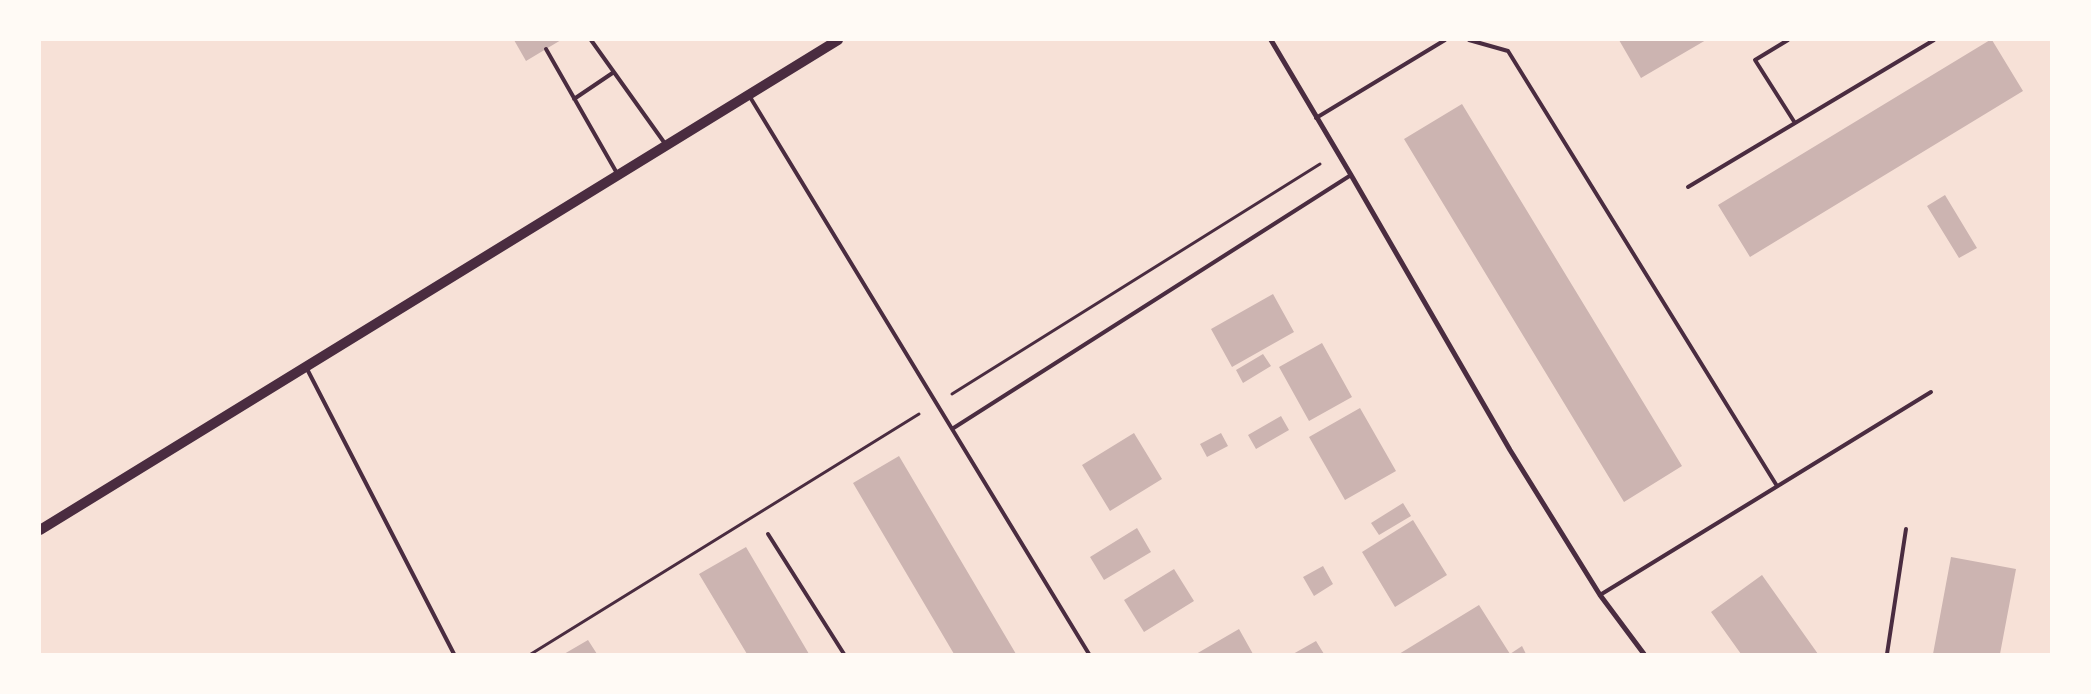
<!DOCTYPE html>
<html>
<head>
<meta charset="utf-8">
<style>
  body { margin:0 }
  #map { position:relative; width:2091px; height:694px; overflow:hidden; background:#f7e1d7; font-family:Montserrat,sans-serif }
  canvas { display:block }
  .frame { position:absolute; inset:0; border:41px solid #fffaf5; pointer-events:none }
</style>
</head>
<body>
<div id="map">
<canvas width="2091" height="694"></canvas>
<div class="frame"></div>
</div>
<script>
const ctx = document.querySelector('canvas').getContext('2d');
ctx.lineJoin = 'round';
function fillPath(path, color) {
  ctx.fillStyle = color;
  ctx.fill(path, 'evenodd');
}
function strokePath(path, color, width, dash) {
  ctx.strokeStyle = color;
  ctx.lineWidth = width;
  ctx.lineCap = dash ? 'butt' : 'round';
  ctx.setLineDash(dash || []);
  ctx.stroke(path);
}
fillPath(new Path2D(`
  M 514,40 L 561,40 L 526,61 Z
  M 1619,40 L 1706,40 L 1641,78 Z
  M 1990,40 L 1992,40 L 2023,91 L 1750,257 L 1718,205 Z
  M 1462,104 L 1682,466 L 1624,502 L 1404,139 Z
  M 1945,195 L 1977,248 L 1959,258 L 1927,206 Z
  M 1273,294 L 1294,332 L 1232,367 L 1211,329 Z
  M 1322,343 L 1352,397 L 1309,421 L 1279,367 Z
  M 1263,354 L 1271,366 L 1243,383 L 1236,370 Z
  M 1360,408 L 1396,471 L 1345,500 L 1309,437 Z
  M 1281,416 L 1289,430 L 1256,449 L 1248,435 Z
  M 1134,433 L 1162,479 L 1110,511 L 1082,465 Z
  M 1221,433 L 1228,446 L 1207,457 L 1200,444 Z
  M 899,456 L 1016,654 L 954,654 L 853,483 Z
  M 1403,503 L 1411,516 L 1379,535 L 1371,523 Z
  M 1413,520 L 1447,575 L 1395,607 L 1362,552 Z
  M 1137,528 L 1151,552 L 1104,580 L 1090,557 Z
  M 746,547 L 809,654 L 747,654 L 699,574 Z
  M 1951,557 L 2016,569 L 2000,654 L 1933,654 Z
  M 1323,566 L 1333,584 L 1314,596 L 1303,577 Z
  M 1174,569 L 1194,601 L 1144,632 L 1124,600 Z
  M 1762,575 L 1818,654 L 1741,654 L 1711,612 Z
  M 1479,605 L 1510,654 L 1522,646 L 1526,654 L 1399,654 Z
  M 1239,629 L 1253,654 L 1196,654 Z
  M 588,640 L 597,654 L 564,654 Z
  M 1316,641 L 1324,654 L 1293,654 Z`), '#ccb4b1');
strokePath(new Path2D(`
  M 952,394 L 1320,164
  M 531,654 L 919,414`), '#4a2c40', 3);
strokePath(new Path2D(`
  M 591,40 L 666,145
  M 1469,40 L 1508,51 L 1777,486
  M 1788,40 L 1755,60 L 1795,123
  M 546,49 L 618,175
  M 750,97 L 1089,654
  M 574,99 L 614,72
  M 1316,118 L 1445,40
  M 1688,187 L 1934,40
  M 306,367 L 454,654
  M 952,429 L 1351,175
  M 768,534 L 844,654
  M 1600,595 L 1931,392
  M 1887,654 L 1906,529`), '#4a2c40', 4);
strokePath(new Path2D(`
  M 1271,40 L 1351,175 L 1510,450 L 1600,595 L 1644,654`), '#4a2c40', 5);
strokePath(new Path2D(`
  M 40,530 L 838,40`), '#4a2c40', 10);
</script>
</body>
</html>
